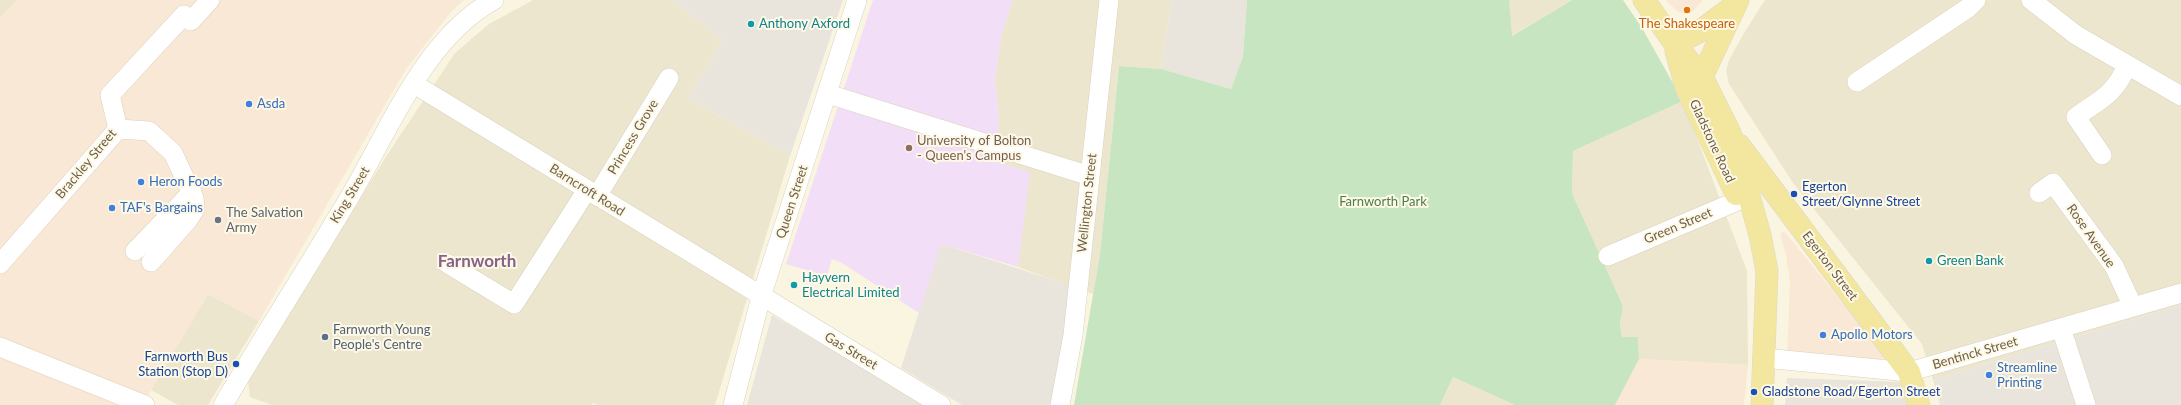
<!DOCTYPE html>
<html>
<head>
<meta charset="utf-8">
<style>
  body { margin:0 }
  canvas { display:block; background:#faf5e1 }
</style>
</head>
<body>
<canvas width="2181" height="405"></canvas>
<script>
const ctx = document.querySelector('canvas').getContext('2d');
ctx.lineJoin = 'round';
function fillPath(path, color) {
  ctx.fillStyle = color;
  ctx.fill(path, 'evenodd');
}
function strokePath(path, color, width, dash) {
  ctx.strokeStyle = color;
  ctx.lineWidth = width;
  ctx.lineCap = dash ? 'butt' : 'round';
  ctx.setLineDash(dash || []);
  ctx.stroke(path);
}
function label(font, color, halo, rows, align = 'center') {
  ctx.font = font + ' Lato,sans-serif';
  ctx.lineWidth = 4;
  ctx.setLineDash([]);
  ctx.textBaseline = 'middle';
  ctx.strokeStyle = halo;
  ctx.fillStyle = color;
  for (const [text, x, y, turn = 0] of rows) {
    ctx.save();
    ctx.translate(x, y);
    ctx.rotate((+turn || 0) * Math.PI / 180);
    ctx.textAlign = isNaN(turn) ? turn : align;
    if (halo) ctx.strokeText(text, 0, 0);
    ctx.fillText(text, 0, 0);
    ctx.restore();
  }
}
fillPath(new Path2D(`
  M 0,0 L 18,0 L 0,18 Z
  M 533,0 L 672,0 L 723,40 L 688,98 L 790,156 L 715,405 L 598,405 L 592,403 L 592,405 L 272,405 L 250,397 L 248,380 L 387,155 L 455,53 L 489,24 Z
  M 1013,0 L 1172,0 L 1161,69 L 1119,66 L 1100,254 L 1093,294 L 1018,267 L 1029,172 L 990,160 L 998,135 L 999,115 L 995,81 L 1001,37 Z
  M 1509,0 L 1572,0 L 1511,36 Z
  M 1765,0 L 2181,0 L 2181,305 L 1933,380 L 1922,344 L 1793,183 L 1729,84 L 1726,71 L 1729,60 L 1744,33 Z
  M 1683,101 L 1747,271 L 1748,365 L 1639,359 L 1638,337 L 1622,337 L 1620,324 L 1623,306 L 1572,193 L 1573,151 Z
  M 208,294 L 259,321 L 208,405 L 178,405 L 151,390 Z
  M 1453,377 L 1515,405 L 1440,405 Z`), '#ede6ce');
fillPath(new Path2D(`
  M 18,0 L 464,0 L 450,13 L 406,69 L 259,321 L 208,294 L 145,401 L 140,405 L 0,405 L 0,18 Z
  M 1666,0 L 1703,0 L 1693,11 L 1685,14 L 1678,12 Z
  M 1784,231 L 1888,358 L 1870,360 L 1787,357 L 1790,282 L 1786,255 L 1780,234 Z
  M 1639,359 L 1748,365 L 1744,405 L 1615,405 Z`), '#f9e8d5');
fillPath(new Path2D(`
  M 672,0 L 843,0 L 790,156 L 688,98 L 723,40 Z
  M 1172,0 L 1247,0 L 1243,56 L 1231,89 L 1161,69 Z
  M 941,244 L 1073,286 L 1051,405 L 962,405 L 901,368 Z
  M 2181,305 L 2181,405 L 1940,405 L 1933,380 Z
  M 772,315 L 927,405 L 747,405 Z
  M 1787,378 L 1904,382 L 1911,405 L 1785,405 Z`), '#e9e5dc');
fillPath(new Path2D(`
  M 873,0 L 1013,0 L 1001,37 L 995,81 L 999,115 L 998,135 L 990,160 L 1030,172 L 1018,267 L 941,244 L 919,313 L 842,263 L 832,259 L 827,276 L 786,264 Z`), '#f2def6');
fillPath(new Path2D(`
  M 1247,0 L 1509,0 L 1512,36 L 1572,0 L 1623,0 L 1642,28 L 1683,101 L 1573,151 L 1572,193 L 1623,306 L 1620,324 L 1622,337 L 1638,337 L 1639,359 L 1615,405 L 1515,405 L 1453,377 L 1440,405 L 1074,405 L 1100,254 L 1119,66 L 1161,69 L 1231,89 L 1243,56 Z`), '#c8e5c1');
const minor = new Path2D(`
  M 2031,0 L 2076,35 L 2181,96
  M 1857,82 L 1968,8 L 1976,0
  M 414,84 L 941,405
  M 828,94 L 1090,176
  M 118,129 L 149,131 L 173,153 L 194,198 L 195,209 L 188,220 L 151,262
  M 118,129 L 110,95 L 184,15 L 191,21 L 210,0
  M 2102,155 L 2076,117 C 2101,99 2114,95 2127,66
  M 2039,193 L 2053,183 L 2114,266 L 2133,307
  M 597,196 L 669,78
  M 135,251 L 192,192
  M 1608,256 L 1749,196
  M 0,264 L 118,129
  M 448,264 L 514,304 L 587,190
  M 2061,328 L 2086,405
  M 0,347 L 145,405
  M 1764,358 L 1909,372 L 2181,293
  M 223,405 C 265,334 310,264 352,193 C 390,128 425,38 494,0
  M 733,405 L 761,297 L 857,0
  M 1060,405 L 1073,335 L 1109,0`);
const major = new Path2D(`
  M 1644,0 L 1675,44 L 1702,77 L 1730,133 L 1749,196 L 1760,235 L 1767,271 L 1762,405
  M 1675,44 L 1699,32 L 1731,8
  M 1676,51 L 1686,87 L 1736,194
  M 1702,77 L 1738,0
  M 1739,145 L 1909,372 L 1919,405`);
strokePath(minor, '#dad1bc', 20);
strokePath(major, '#dcd9d4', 23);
strokePath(minor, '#fff', 19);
strokePath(major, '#f3e69e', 22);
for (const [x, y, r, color] of [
  [1687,10,4,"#e8710a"],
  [751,24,4,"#0f9aa8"],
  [249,104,4,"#3f7fe0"],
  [909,148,4,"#8d6e63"],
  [141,182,4,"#3f7fe0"],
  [1794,194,4,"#1a4fb4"],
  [112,208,4,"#3f7fe0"],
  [218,220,4,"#6b7280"],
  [1929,261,4,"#0f9aa8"],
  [794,285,4,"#0f9aa8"],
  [1823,335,4,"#3f7fe0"],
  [325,337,4,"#5c6f8a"],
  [236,364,4,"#1a4fb4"],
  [1989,375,4,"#3f7fe0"],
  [1754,392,4,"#1a4fb4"]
]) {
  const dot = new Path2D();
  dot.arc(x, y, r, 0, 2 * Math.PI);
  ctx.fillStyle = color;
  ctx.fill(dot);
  strokePath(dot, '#fdf9e6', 1.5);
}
label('13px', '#0d838f', '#fdf9e6', [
  ["Anthony Axford",759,24],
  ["Green Bank",1937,261],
  ["Hayvern",802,278],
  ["Electrical Limited",802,293]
], 'left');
label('13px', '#c56008', '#fdf9e6', [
  ["The Shakespeare",1687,24]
]);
label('13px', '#366cbe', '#fdf9e6', [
  ["Asda",257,104],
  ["Heron Foods",149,182],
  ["TAF's Bargains",120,208],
  ["Apollo Motors",1831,335],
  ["Streamline",1997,368],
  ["Printing",1997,383]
], 'left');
label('13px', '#6e5f4a', '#fdf9e6', [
  ["Princess Grove",633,137,-59],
  ["Gladstone Road",1712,141,65],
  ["Brackley Street",86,164,-50],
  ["Barncroft Road",587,190,32],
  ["King Street",350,195,-59],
  ["Queen Street",792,202,-72],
  ["Wellington Street",1087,203,-84],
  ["Green Street",1678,226,-23],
  ["Rose Avenue",2091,236,55],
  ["Egerton Street",1830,266,53],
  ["Gas Street",851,351,31],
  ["Bentinck Street",1975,353,-16]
]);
label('13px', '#785e54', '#fdf9e6', [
  ["University of Bolton",917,141],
  ["- Queen's Campus",917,156]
], 'left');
label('13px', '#164399', '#fdf9e6', [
  ["Egerton",1802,187],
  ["Street/Glynne Street",1802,202],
  ["Farnworth Bus",228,357,"right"],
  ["Station (Stop D)",228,372,"right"],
  ["Gladstone Road/Egerton Street",1762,392]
], 'left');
label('13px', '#4d7e49', '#fdf9e6', [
  ["Farnworth Park",1383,202]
]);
label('13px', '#5b616d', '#fdf9e6', [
  ["The Salvation",226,213],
  ["Army",226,228]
], 'left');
label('13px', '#4e5e75', '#fdf9e6', [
  ["Farnworth Young",333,330],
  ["People's Centre",333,345]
], 'left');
label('bold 17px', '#86628b', '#fdf9e6', [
  ["Farnworth",477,262]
]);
</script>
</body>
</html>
